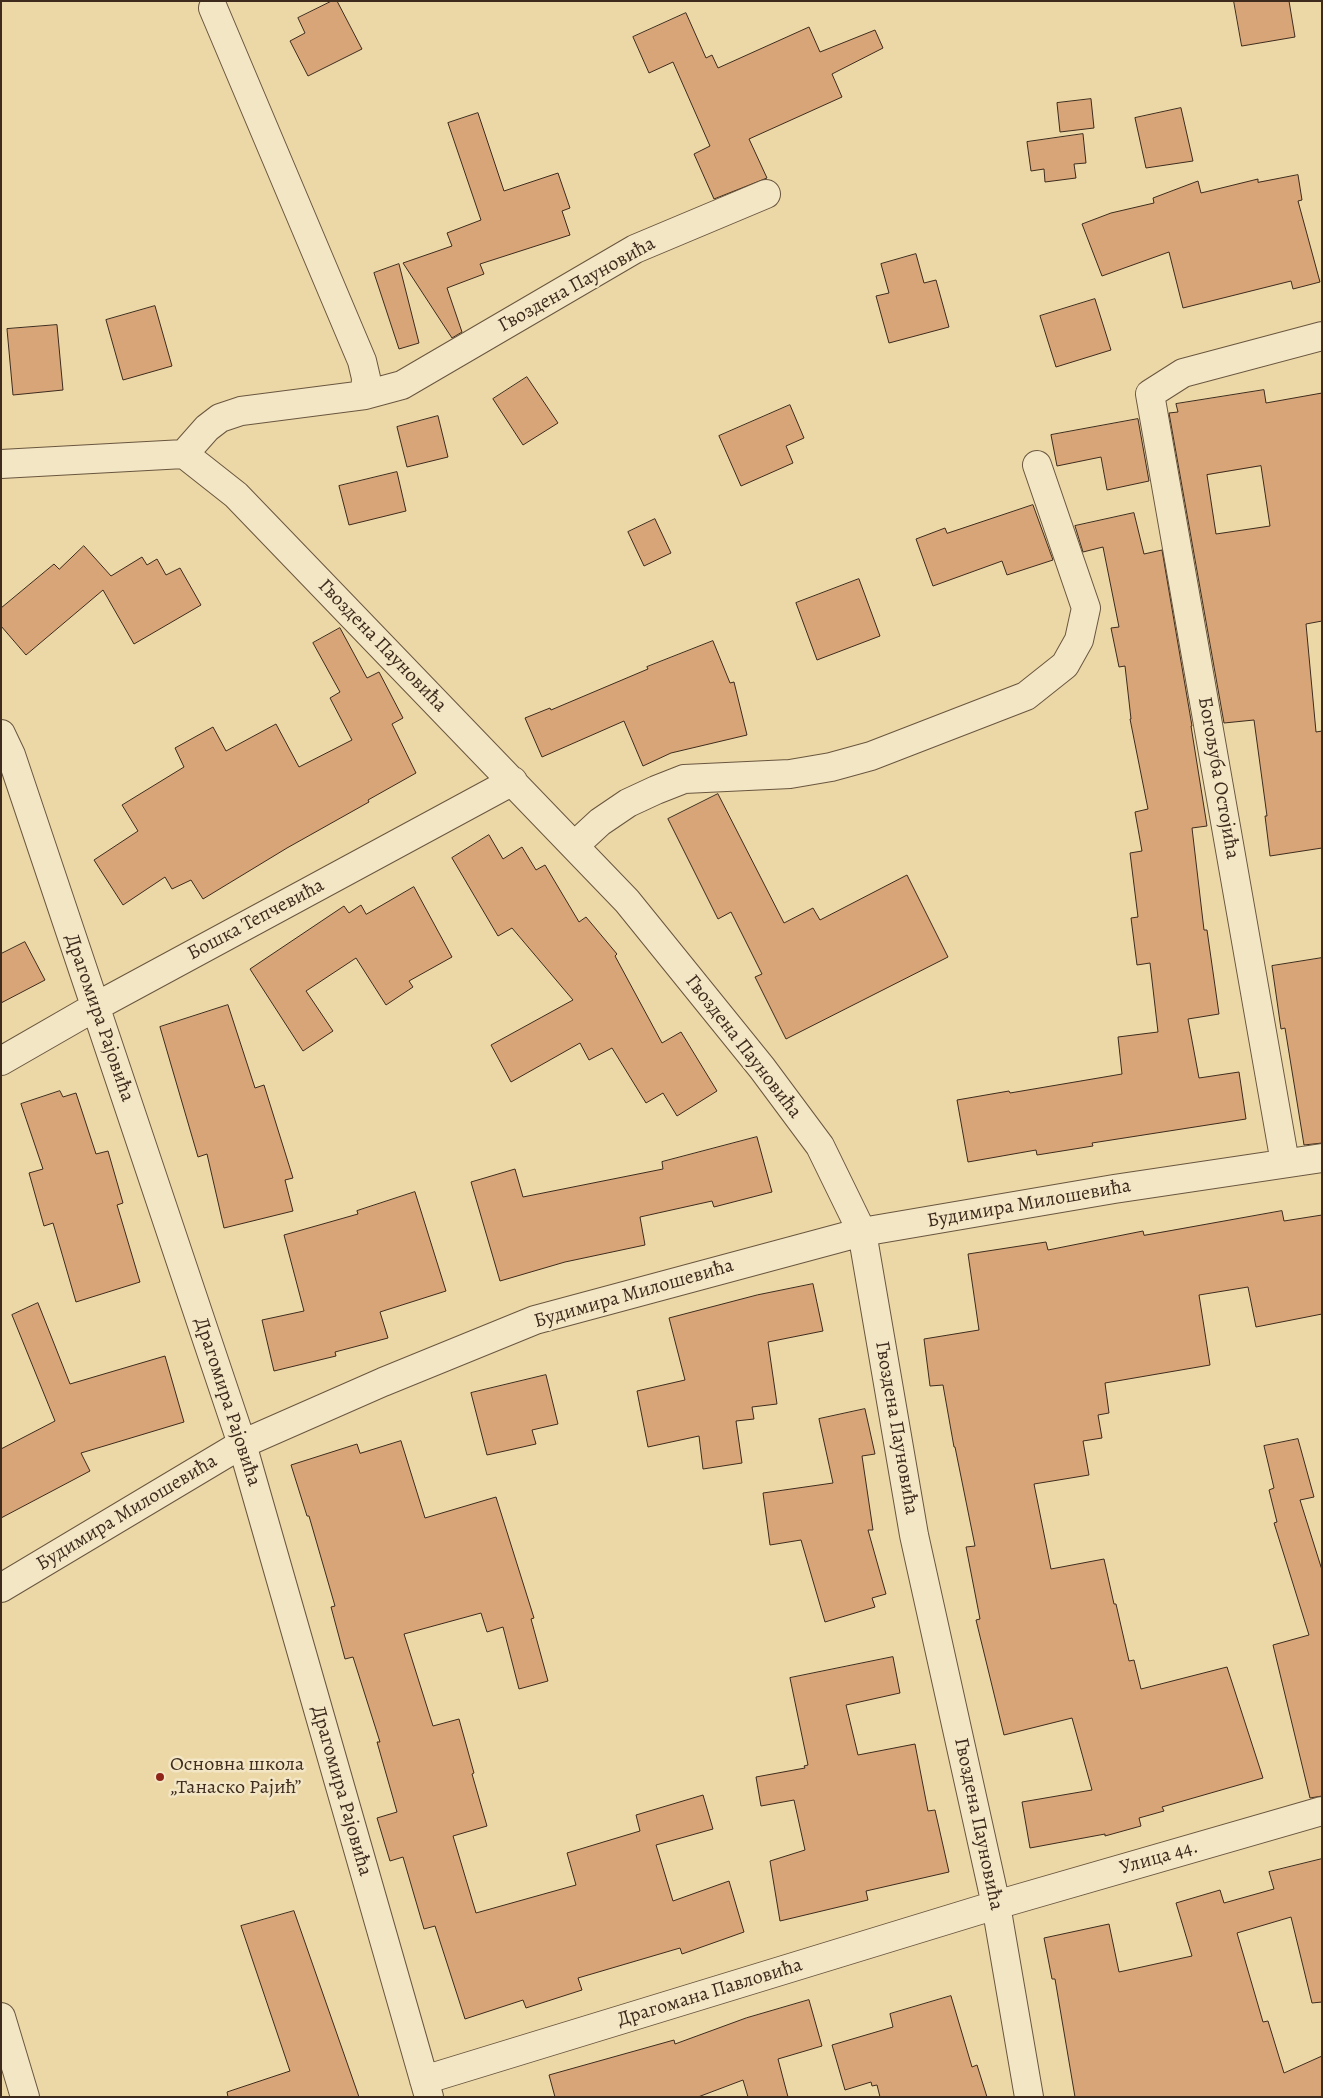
<!DOCTYPE html>
<html>
<head>
<meta charset="utf-8">
<style>
  body { margin:0 }
  #map { position:relative; width:1323px; height:2098px; overflow:hidden; background:#ecd8a6; font-family:Alegreya,serif }
  canvas { display:block }
  .frame { position:absolute; inset:0; border:2px solid #3e2b1d; pointer-events:none }
</style>
</head>
<body>
<div id="map">
<canvas width="1323" height="2098"></canvas>
<div class="frame"></div>
</div>
<script>
const ctx = document.querySelector('canvas').getContext('2d');
ctx.lineJoin = 'round';
function fillPath(path, color) {
  ctx.fillStyle = color;
  ctx.fill(path, 'evenodd');
}
function strokePath(path, color, width, dash) {
  ctx.strokeStyle = color;
  ctx.lineWidth = width;
  ctx.lineCap = dash ? 'butt' : 'round';
  ctx.setLineDash(dash || []);
  ctx.stroke(path);
}
function label(font, color, halo, rows, align = 'center') {
  ctx.font = font + ' Alegreya,serif';
  ctx.lineWidth = 5;
  ctx.setLineDash([]);
  ctx.textBaseline = 'middle';
  ctx.strokeStyle = halo;
  ctx.fillStyle = color;
  for (const [text, x, y, turn = 0] of rows) {
    ctx.save();
    ctx.translate(x, y);
    ctx.rotate((+turn || 0) * Math.PI / 180);
    ctx.textAlign = isNaN(turn) ? turn : align;
    if (halo) ctx.strokeText(text, 0, 0);
    ctx.fillText(text, 0, 0);
    ctx.restore();
  }
}
const building = new Path2D(`
  M 332,1 L 337,1 L 362,49 L 308,76 L 290,41 L 305,33 L 298,18 Z
  M 1234,1 L 1289,1 L 1295,37 L 1242,46 Z
  M 686,13 L 706,58 L 712,55 L 718,68 L 809,27 L 820,52 L 875,30 L 883,48 L 832,74 L 842,97 L 749,139 L 767,178 L 714,199 L 694,154 L 710,146 L 673,62 L 649,73 L 633,37 Z
  M 1091,99 L 1094,128 L 1060,132 L 1057,103 Z
  M 1181,108 L 1193,161 L 1146,168 L 1135,118 Z
  M 478,113 L 504,191 L 558,173 L 570,208 L 562,211 L 570,235 L 480,264 L 484,274 L 447,288 L 462,332 L 452,338 L 403,263 L 452,246 L 447,233 L 481,220 L 448,123 Z
  M 1083,134 L 1086,163 L 1074,164 L 1076,178 L 1045,182 L 1044,169 L 1031,171 L 1027,142 Z
  M 1298,175 L 1302,200 L 1298,201 L 1320,282 L 1293,289 L 1291,281 L 1183,308 L 1169,252 L 1102,276 L 1082,224 L 1111,213 L 1154,203 L 1153,198 L 1198,181 L 1201,193 L 1258,179 L 1258,182 Z
  M 916,254 L 924,283 L 936,280 L 949,327 L 889,343 L 876,296 L 889,293 L 881,264 Z
  M 399,264 L 419,343 L 399,349 L 374,273 Z
  M 1095,299 L 1111,350 L 1056,367 L 1040,316 Z
  M 155,306 L 172,366 L 123,380 L 106,320 Z
  M 57,325 L 63,390 L 13,395 L 7,329 Z
  M 527,377 L 558,423 L 523,445 L 493,399 Z
  M 1264,390 L 1266,403 L 1322,393 L 1322,621 L 1306,624 L 1316,732 L 1322,731 L 1322,848 L 1270,856 L 1265,816 L 1267,816 L 1254,720 L 1224,723 L 1169,413 L 1178,412 L 1176,404 ZM 1261,466 L 1270,526 L 1216,534 L 1207,475 Z
  M 790,405 L 804,438 L 786,446 L 793,463 L 741,486 L 719,436 Z
  M 438,416 L 448,457 L 407,467 L 397,427 Z
  M 1138,419 L 1149,481 L 1107,490 L 1101,457 L 1057,466 L 1051,435 Z
  M 397,472 L 406,511 L 349,525 L 339,486 Z
  M 1033,505 L 1053,560 L 1007,575 L 1002,561 L 933,586 L 916,539 L 945,528 L 947,533 Z
  M 1134,513 L 1144,554 L 1162,550 L 1192,726 L 1191,726 L 1207,826 L 1192,828 L 1204,930 L 1207,930 L 1219,1014 L 1188,1019 L 1199,1078 L 1239,1072 L 1246,1119 L 1092,1143 L 1093,1146 L 1037,1155 L 1036,1150 L 968,1162 L 957,1100 L 1009,1091 L 1010,1093 L 1122,1074 L 1118,1037 L 1158,1032 L 1150,963 L 1137,965 L 1131,918 L 1138,917 L 1130,853 L 1142,851 L 1135,812 L 1148,809 L 1130,719 L 1131,719 L 1125,666 L 1119,667 L 1111,628 L 1119,627 L 1103,547 L 1083,552 L 1075,526 Z
  M 655,519 L 671,553 L 644,566 L 628,532 Z
  M 84,546 L 111,576 L 142,557 L 147,565 L 157,559 L 166,575 L 180,568 L 201,605 L 134,644 L 103,590 L 26,655 L 1,626 L 1,608 L 54,564 L 59,569 Z
  M 859,579 L 880,636 L 817,660 L 796,603 Z
  M 340,628 L 367,678 L 379,672 L 403,718 L 392,724 L 416,773 L 368,800 L 369,802 L 287,848 L 203,899 L 191,880 L 172,889 L 165,877 L 123,905 L 94,860 L 138,831 L 122,805 L 184,767 L 175,748 L 213,727 L 226,751 L 276,724 L 299,767 L 352,740 L 330,698 L 340,692 L 313,643 Z
  M 713,641 L 730,683 L 734,682 L 747,735 L 671,753 L 643,766 L 624,721 L 542,757 L 525,718 L 550,708 L 551,710 L 648,669 L 647,667 Z
  M 718,794 L 784,923 L 813,908 L 820,920 L 907,875 L 948,957 L 786,1039 L 755,977 L 762,974 L 731,912 L 718,919 L 668,819 Z
  M 489,835 L 503,859 L 522,847 L 536,870 L 545,865 L 579,922 L 586,917 L 617,954 L 615,956 L 662,1043 L 681,1032 L 717,1091 L 677,1116 L 663,1093 L 646,1103 L 612,1048 L 589,1060 L 580,1043 L 511,1082 L 491,1045 L 573,1000 L 512,928 L 498,936 L 452,858 Z
  M 414,887 L 452,957 L 409,981 L 413,987 L 386,1005 L 356,958 L 306,991 L 333,1031 L 303,1051 L 250,969 L 344,906 L 349,913 L 361,905 L 366,914 Z
  M 25,942 L 45,980 L 1,1003 L 1,954 Z
  M 1322,958 L 1322,1143 L 1304,1145 L 1285,1028 L 1281,1029 L 1272,966 Z
  M 228,1005 L 255,1088 L 264,1085 L 293,1178 L 285,1180 L 293,1211 L 224,1228 L 207,1154 L 198,1157 L 160,1027 Z
  M 60,1091 L 63,1097 L 76,1093 L 96,1154 L 108,1151 L 123,1203 L 117,1205 L 140,1282 L 76,1302 L 53,1223 L 44,1226 L 29,1173 L 43,1169 L 21,1104 Z
  M 757,1137 L 772,1192 L 714,1207 L 712,1201 L 640,1217 L 645,1245 L 565,1262 L 500,1281 L 471,1182 L 515,1169 L 523,1197 L 663,1169 L 662,1162 Z
  M 415,1192 L 446,1291 L 380,1312 L 388,1338 L 335,1352 L 336,1356 L 274,1371 L 262,1320 L 304,1311 L 284,1235 L 358,1214 L 357,1211 Z
  M 1282,1211 L 1284,1221 L 1322,1215 L 1322,1314 L 1256,1327 L 1248,1287 L 1199,1295 L 1210,1365 L 1105,1383 L 1109,1413 L 1098,1415 L 1102,1438 L 1083,1441 L 1089,1475 L 1034,1484 L 1051,1569 L 1104,1559 L 1114,1604 L 1116,1604 L 1129,1661 L 1134,1660 L 1141,1689 L 1227,1667 L 1263,1778 L 1162,1807 L 1164,1811 L 1139,1818 L 1141,1826 L 1105,1836 L 1105,1834 L 1030,1848 L 1022,1802 L 1092,1790 L 1072,1718 L 1004,1735 L 976,1620 L 980,1619 L 966,1547 L 975,1546 L 955,1447 L 954,1447 L 943,1385 L 930,1386 L 924,1339 L 979,1330 L 968,1254 L 1046,1242 L 1048,1250 L 1143,1231 L 1144,1235 Z
  M 813,1284 L 823,1331 L 768,1342 L 777,1404 L 752,1407 L 754,1419 L 736,1421 L 742,1463 L 703,1469 L 699,1436 L 648,1447 L 637,1391 L 685,1380 L 669,1318 L 757,1295 Z
  M 38,1303 L 70,1384 L 165,1356 L 184,1422 L 81,1453 L 90,1471 L 1,1518 L 1,1449 L 55,1421 L 12,1315 Z
  M 546,1375 L 558,1424 L 532,1430 L 536,1444 L 487,1455 L 471,1393 Z
  M 865,1409 L 875,1454 L 862,1456 L 873,1530 L 868,1530 L 886,1594 L 872,1598 L 875,1607 L 825,1622 L 801,1540 L 770,1545 L 763,1493 L 833,1483 L 819,1419 Z
  M 1298,1439 L 1314,1497 L 1300,1500 L 1322,1570 L 1322,1796 L 1310,1798 L 1273,1645 L 1309,1635 L 1274,1523 L 1277,1522 L 1269,1490 L 1274,1488 L 1264,1446 Z
  M 401,1441 L 425,1518 L 496,1497 L 534,1618 L 531,1619 L 548,1681 L 519,1689 L 503,1627 L 487,1632 L 481,1613 L 404,1634 L 433,1726 L 459,1719 L 474,1773 L 472,1774 L 487,1826 L 453,1836 L 476,1913 L 576,1885 L 567,1853 L 640,1831 L 636,1815 L 703,1795 L 713,1829 L 656,1845 L 673,1901 L 729,1881 L 744,1932 L 682,1954 L 680,1948 L 578,1978 L 582,1990 L 526,2008 L 523,2000 L 465,2019 L 435,1926 L 424,1929 L 403,1857 L 390,1861 L 377,1818 L 397,1812 L 377,1742 L 380,1742 L 353,1657 L 345,1659 L 331,1607 L 335,1606 L 309,1516 L 307,1516 L 291,1465 L 357,1444 L 360,1453 Z
  M 893,1657 L 900,1693 L 846,1705 L 858,1755 L 915,1744 L 928,1811 L 935,1810 L 949,1872 L 866,1891 L 868,1900 L 780,1921 L 770,1861 L 805,1850 L 794,1800 L 761,1806 L 756,1777 L 805,1768 L 804,1766 L 808,1765 L 790,1678 Z
  M 1322,1859 L 1322,2002 L 1312,2003 L 1291,1917 L 1237,1933 L 1263,2022 L 1268,2021 L 1284,2073 L 1322,2056 L 1322,2097 L 1075,2097 L 1055,1979 L 1052,1979 L 1044,1938 L 1109,1924 L 1119,1972 L 1192,1956 L 1176,1903 L 1220,1890 L 1224,1903 L 1274,1889 L 1269,1872 Z
  M 294,1911 L 359,2097 L 228,2097 L 227,2092 L 290,2071 L 241,1926 Z
  M 951,1996 L 972,2067 L 977,2065 L 987,2097 L 880,2097 L 877,2085 L 872,2086 L 871,2082 L 845,2090 L 832,2045 L 893,2027 L 890,2014 Z
  M 809,2000 L 822,2046 L 778,2059 L 788,2097 L 748,2097 L 743,2080 L 698,2097 L 555,2097 L 549,2075 L 674,2040 L 675,2044 L 746,2018 Z`);
fillPath(building, '#d7a578');
strokePath(building, '#3e2b1d', 1);
const minor = new Path2D(`
  M 213,8 L 362,361 L 366,378 L 365,395
  M 184,454 L 207,428 L 220,418 L 241,411 L 365,395 L 402,385 L 635,249 L 766,194
  M 1,464 L 184,454 L 236,495 L 627,901 L 762,1068 L 820,1146 L 862,1232 L 914,1535 L 996,1905 L 1029,2097
  M 1,734 L 11,755 L 242,1444 L 429,2097
  M 574,846 L 600,822 L 628,803 L 656,790 L 684,779 L 790,774 L 831,767 L 871,756 L 1026,696 L 1065,665 L 1079,640 L 1086,608 L 1037,465
  M 1,1061 L 95,1007 L 513,781
  M 1285,1163 L 1150,394 L 1183,373 L 1322,336
  M 1,1588 L 242,1444 L 383,1382 L 535,1320 L 862,1232 L 1114,1189 L 1322,1158
  M 1,2017 L 25,2097
  M 424,2080 L 996,1905 L 1322,1811`);
strokePath(minor, '#6a563f', 30);
strokePath(minor, '#f3e6c5', 28);
for (const [x, y, r, color] of [
  [160,1777,5,"#8f2418"]
]) {
  const dot = new Path2D();
  dot.arc(x, y, r, 0, 2 * Math.PI);
  ctx.fillStyle = color;
  ctx.fill(dot);
  strokePath(dot, '#f3e6c5', 2);
}
label('20px', '#3e2b1d', '#f3e6c5', [
  ["Гвоздена Пауновића",577,285,-29],
  ["Гвоздена Пауновића",382,646,46],
  ["Богољуба Остојића",1218,778,80],
  ["Бошка Тепчевића",256,920,-28],
  ["Драгомира Рајовића",99,1018,71],
  ["Гвоздена Пауновића",743,1047,52],
  ["Будимира Милошевића",1029,1204,-10],
  ["Будимира Милошевића",634,1294,-16],
  ["Драгомира Рајовића",227,1402,72],
  ["Гвоздена Пауновића",896,1428,80],
  ["Будимира Милошевића",127,1513,-31],
  ["Драгомира Рајовића",341,1791,74],
  ["Гвоздена Пауновића",978,1824,78],
  ["Улица 44.",1159,1858,-16],
  ["Драгомана Павловића",710,1993,-17]
]);
label('20px', '#3e2b1d', '#f3e6c5', [
  ["Основна школа",170,1765],
  ["„Танаско Рајић”",170,1788]
], 'left');
</script>
</body>
</html>
